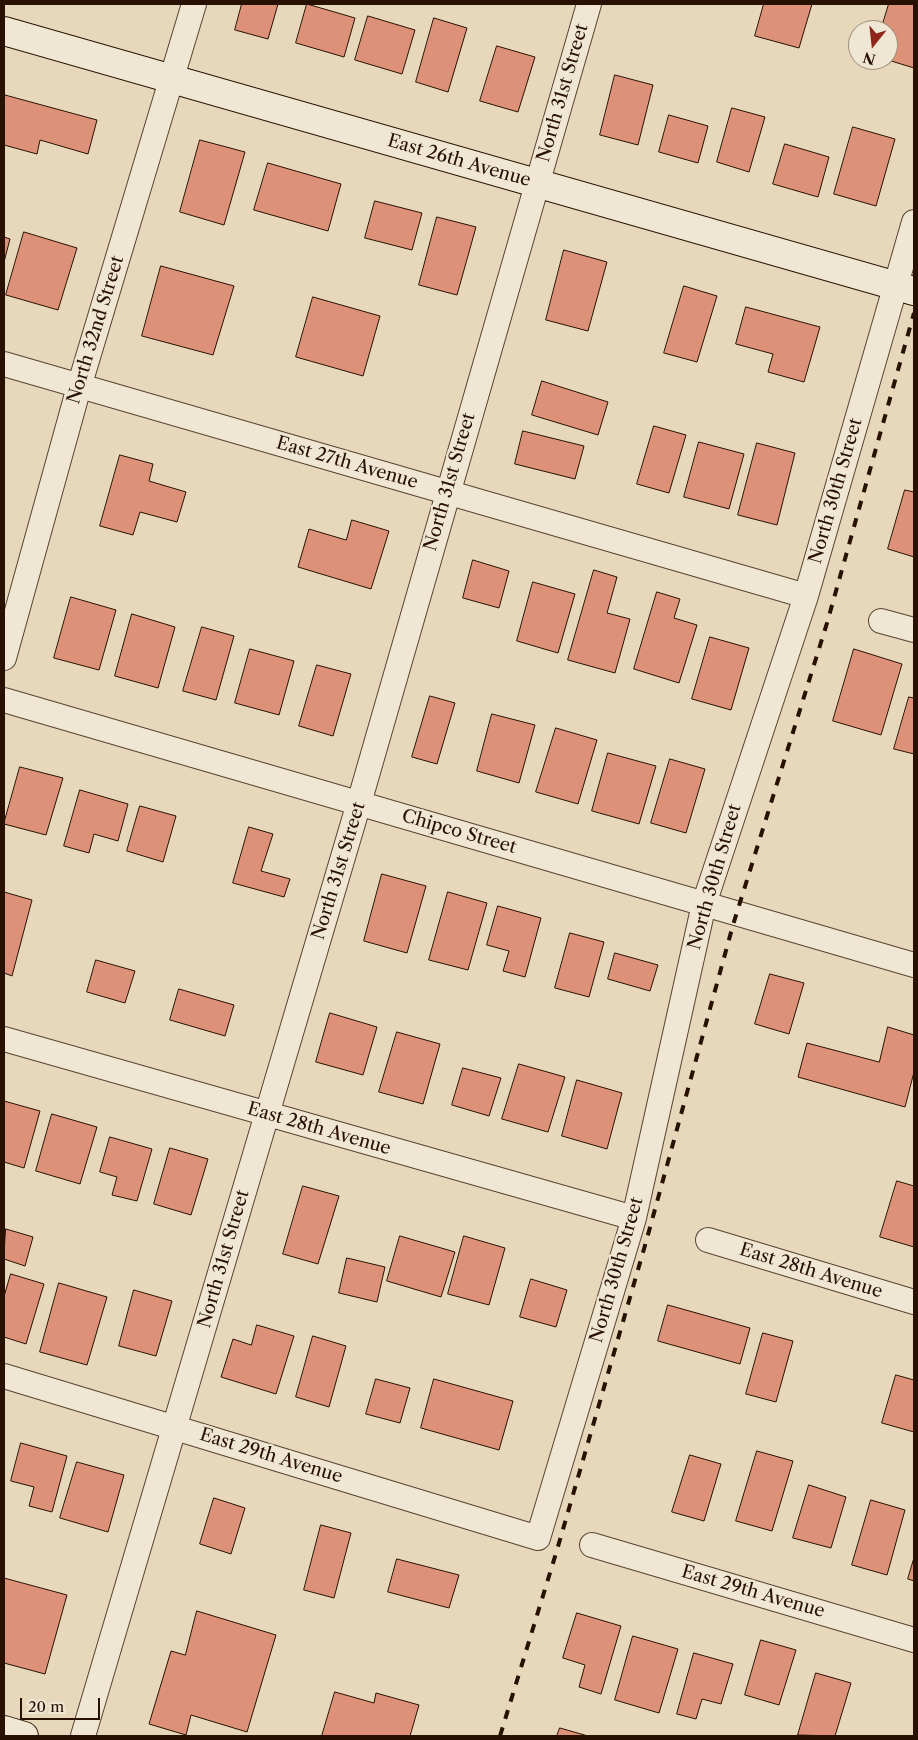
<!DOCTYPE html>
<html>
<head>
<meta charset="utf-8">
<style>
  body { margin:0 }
  #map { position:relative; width:918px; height:1740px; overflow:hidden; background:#e7d8bb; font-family:"Libre Caslon Text",serif }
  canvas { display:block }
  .frame { position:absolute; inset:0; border:5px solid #281101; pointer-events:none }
  .north { position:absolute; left:848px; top:20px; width:50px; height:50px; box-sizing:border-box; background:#efe6d3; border:1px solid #9f917f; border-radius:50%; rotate:196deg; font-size:14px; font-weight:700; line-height:20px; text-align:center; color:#281101 }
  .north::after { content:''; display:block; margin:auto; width:18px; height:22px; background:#8f2418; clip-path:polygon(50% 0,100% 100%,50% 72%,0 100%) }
  .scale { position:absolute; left:20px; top:1698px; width:80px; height:22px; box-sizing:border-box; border:2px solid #281101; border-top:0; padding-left:6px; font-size:15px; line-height:18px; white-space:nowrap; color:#281101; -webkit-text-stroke:4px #efe6d3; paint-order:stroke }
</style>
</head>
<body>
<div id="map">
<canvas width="918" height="1740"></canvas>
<div class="frame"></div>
<div class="north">N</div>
<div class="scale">20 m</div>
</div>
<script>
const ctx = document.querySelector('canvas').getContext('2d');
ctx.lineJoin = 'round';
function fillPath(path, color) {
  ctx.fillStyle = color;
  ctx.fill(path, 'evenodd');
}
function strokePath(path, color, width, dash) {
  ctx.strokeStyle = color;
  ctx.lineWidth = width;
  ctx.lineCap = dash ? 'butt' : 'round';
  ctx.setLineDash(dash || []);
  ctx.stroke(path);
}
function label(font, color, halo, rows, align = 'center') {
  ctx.font = font + ' "Libre Caslon Text",serif';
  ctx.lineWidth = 4.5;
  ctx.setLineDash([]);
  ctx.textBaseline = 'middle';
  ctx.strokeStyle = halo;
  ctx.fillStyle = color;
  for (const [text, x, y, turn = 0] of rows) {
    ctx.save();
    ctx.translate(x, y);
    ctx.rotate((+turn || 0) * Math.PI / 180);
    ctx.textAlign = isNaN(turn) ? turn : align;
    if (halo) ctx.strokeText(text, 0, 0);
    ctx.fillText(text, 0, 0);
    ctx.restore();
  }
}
const building = new Path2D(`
  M 242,4 L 278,4 L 268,39 L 235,30 Z
  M 307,4 L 355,18 L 344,57 L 296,43 Z
  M 764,4 L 812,4 L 799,48 L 755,36 Z
  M 889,4 L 914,4 L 914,68 L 888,60 L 888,30 L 881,30 Z
  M 368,16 L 415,30 L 402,74 L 355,60 Z
  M 434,18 L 467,28 L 448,92 L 416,82 Z
  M 497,46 L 535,57 L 518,112 L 480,101 Z
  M 615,75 L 653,85 L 638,145 L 600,135 Z
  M 5,95 L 97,120 L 88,154 L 40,140 L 37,154 L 4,145 Z
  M 732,108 L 765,117 L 749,172 L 717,162 Z
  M 669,115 L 708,126 L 698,163 L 659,152 Z
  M 853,127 L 895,139 L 876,206 L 834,194 Z
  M 200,140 L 245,152 L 224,225 L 180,212 Z
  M 785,144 L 829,157 L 818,197 L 773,184 Z
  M 268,163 L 341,184 L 328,231 L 254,210 Z
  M 375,201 L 422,213 L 412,250 L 365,238 Z
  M 437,217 L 476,227 L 457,295 L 419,285 Z
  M 24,232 L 77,248 L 58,310 L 6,295 Z
  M 4,237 L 10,239 L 4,262 Z
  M 564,250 L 607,262 L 588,331 L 546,320 Z
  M 161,266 L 234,286 L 213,355 L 142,336 Z
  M 684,286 L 717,296 L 697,362 L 664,353 Z
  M 313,297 L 380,316 L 363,376 L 296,357 Z
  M 746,307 L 820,327 L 804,382 L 768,372 L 773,354 L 736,344 Z
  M 542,381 L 608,402 L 598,435 L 532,415 Z
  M 654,426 L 686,435 L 669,493 L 637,484 Z
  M 523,431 L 584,446 L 575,479 L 515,464 Z
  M 699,442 L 744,454 L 729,509 L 684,497 Z
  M 757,443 L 795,453 L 777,525 L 738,515 Z
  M 120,455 L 153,464 L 149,481 L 186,492 L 177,522 L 140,512 L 133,535 L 100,526 Z
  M 905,490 L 914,492 L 914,557 L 888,549 Z
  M 352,520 L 389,531 L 371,589 L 298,567 L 309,529 L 346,540 Z
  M 473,560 L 509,571 L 499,608 L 463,598 Z
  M 594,570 L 617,577 L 607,613 L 630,619 L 615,673 L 568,660 Z
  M 533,582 L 575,594 L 558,653 L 517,641 Z
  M 657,592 L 680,599 L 674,618 L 697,625 L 679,683 L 634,669 Z
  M 71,597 L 116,610 L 99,670 L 54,658 Z
  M 132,614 L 175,627 L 158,688 L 115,676 Z
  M 202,627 L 234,636 L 216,700 L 183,691 Z
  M 710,637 L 749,648 L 731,710 L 692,699 Z
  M 250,649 L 294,661 L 279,715 L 235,703 Z
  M 854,649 L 902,664 L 881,735 L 833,721 Z
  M 317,665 L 351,674 L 333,736 L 299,726 Z
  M 430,696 L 455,703 L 437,764 L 412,757 Z
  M 909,697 L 914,698 L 914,754 L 894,749 Z
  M 492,714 L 535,725 L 519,783 L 477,771 Z
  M 556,728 L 597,740 L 578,804 L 536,792 Z
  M 608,753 L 656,766 L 639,824 L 592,811 Z
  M 670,759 L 705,769 L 686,833 L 651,823 Z
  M 20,767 L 63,778 L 46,835 L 4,824 Z
  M 80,790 L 128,804 L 118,841 L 94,834 L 89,853 L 64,846 Z
  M 140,806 L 176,816 L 163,862 L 127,851 Z
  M 249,827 L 273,834 L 261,871 L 290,879 L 284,897 L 233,883 Z
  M 382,874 L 426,886 L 407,953 L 364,941 Z
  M 4,892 L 32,900 L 12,976 L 4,973 Z
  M 448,892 L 487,903 L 468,970 L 429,960 Z
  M 498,906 L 541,918 L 525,977 L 503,971 L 509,951 L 487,945 Z
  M 570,933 L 604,942 L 589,997 L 555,988 Z
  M 615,953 L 658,965 L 650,991 L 608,979 Z
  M 96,960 L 135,971 L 125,1003 L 87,992 Z
  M 770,974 L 804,983 L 789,1034 L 755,1024 Z
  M 179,989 L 234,1005 L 225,1036 L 170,1020 Z
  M 330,1013 L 377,1027 L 363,1075 L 316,1062 Z
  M 888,1027 L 914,1035 L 914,1072 L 905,1107 L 798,1077 L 807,1043 L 879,1062 Z
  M 397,1032 L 440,1044 L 423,1104 L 379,1092 Z
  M 519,1064 L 565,1077 L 548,1132 L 502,1119 Z
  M 463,1068 L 501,1078 L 489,1116 L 452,1105 Z
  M 577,1080 L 622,1093 L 607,1149 L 562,1136 Z
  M 4,1101 L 40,1111 L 24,1168 L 4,1162 Z
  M 52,1114 L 97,1127 L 80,1184 L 36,1171 Z
  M 110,1137 L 152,1149 L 137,1201 L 112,1195 L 117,1177 L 100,1172 Z
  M 170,1148 L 208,1159 L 191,1215 L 154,1204 Z
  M 897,1181 L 914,1186 L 914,1247 L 880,1237 Z
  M 303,1186 L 339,1196 L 318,1264 L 283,1254 Z
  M 6,1229 L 33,1237 L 25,1266 L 4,1259 Z
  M 400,1236 L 455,1252 L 441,1297 L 387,1281 Z
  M 464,1236 L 505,1248 L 489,1305 L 448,1294 Z
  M 347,1258 L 385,1267 L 377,1302 L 339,1293 Z
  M 11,1274 L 44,1284 L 26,1344 L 4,1337 L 4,1297 Z
  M 531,1279 L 567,1290 L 556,1327 L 520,1317 Z
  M 59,1283 L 107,1297 L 87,1365 L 40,1352 Z
  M 134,1290 L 172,1301 L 156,1356 L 119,1346 Z
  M 668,1305 L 750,1328 L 740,1364 L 658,1341 Z
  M 257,1325 L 294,1336 L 276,1394 L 221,1377 L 233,1339 L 251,1345 Z
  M 763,1333 L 793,1341 L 776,1402 L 746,1394 Z
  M 313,1336 L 346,1346 L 329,1407 L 296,1397 Z
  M 896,1375 L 914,1380 L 914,1432 L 882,1423 Z
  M 376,1379 L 410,1388 L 400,1423 L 366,1414 Z
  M 434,1379 L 513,1401 L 499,1450 L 421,1428 Z
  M 21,1443 L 67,1456 L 52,1512 L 29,1506 L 34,1487 L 11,1481 Z
  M 757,1451 L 793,1461 L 772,1531 L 736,1521 Z
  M 690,1455 L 721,1464 L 704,1521 L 672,1512 Z
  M 77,1462 L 124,1475 L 108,1532 L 60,1518 Z
  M 809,1485 L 846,1497 L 831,1548 L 793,1538 Z
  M 214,1498 L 245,1508 L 231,1554 L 200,1544 Z
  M 871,1500 L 905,1510 L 887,1575 L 852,1565 Z
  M 321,1525 L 351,1533 L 334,1598 L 304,1590 Z
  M 914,1558 L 914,1581 L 908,1579 Z
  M 397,1559 L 459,1575 L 449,1608 L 388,1592 Z
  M 4,1578 L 67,1595 L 45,1674 L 4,1663 Z
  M 197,1611 L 276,1635 L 247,1732 L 191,1715 L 186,1735 L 149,1724 L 171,1651 L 185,1655 Z
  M 577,1613 L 621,1626 L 601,1694 L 579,1687 L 585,1665 L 563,1658 Z
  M 633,1636 L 678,1649 L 659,1713 L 615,1700 Z
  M 761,1640 L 796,1650 L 779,1705 L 745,1695 Z
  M 694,1653 L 733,1664 L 721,1704 L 702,1699 L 696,1719 L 677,1714 Z
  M 816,1673 L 851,1683 L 835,1736 L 798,1735 Z
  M 335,1692 L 374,1703 L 376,1693 L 419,1705 L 410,1736 L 322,1736 Z
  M 560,1728 L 588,1736 L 557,1736 Z`);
fillPath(building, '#dd9178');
strokePath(building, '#281101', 1);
const street = new Path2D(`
  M 4,364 L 806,596
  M 881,621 L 914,630
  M 4,658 L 79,387 L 194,4
  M 4,700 L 914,965
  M 4,1039 L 634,1218
  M 708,1240 L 914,1302
  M 4,1376 L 538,1538 L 634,1218 L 704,904 L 806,596 L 914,222
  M 592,1545 L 914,1640
  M 83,1736 L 359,803 L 589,4`);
const secondary = new Path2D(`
  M 4,31 L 914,291
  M 4,1730 L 24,1736`);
strokePath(street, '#584330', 26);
strokePath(secondary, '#281101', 30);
strokePath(street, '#efe6d3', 24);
strokePath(secondary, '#efe6d3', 28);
strokePath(new Path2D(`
  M 500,1736 L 557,1550 L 646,1242 L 733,925 L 827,623 L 914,313`), '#281101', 4, [9, 9]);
label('18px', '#281101', '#efe6d3', [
  ["North 31st Street",563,93,-74],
  ["East 26th Avenue",459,161,16],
  ["North 32nd Street",96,330,-73],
  ["East 27th Avenue",347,463,16],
  ["North 31st Street",450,482,-74],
  ["North 30th Street",836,491,-74],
  ["Chipco Street",459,832,16],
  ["North 31st Street",339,871,-73],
  ["North 30th Street",715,877,-74],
  ["East 28th Avenue",319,1129,16],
  ["North 31st Street",224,1259,-74],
  ["North 30th Street",617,1270,-74],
  ["East 28th Avenue",811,1271,17],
  ["East 29th Avenue",271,1456,17],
  ["East 29th Avenue",753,1592,16]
]);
</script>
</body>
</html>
